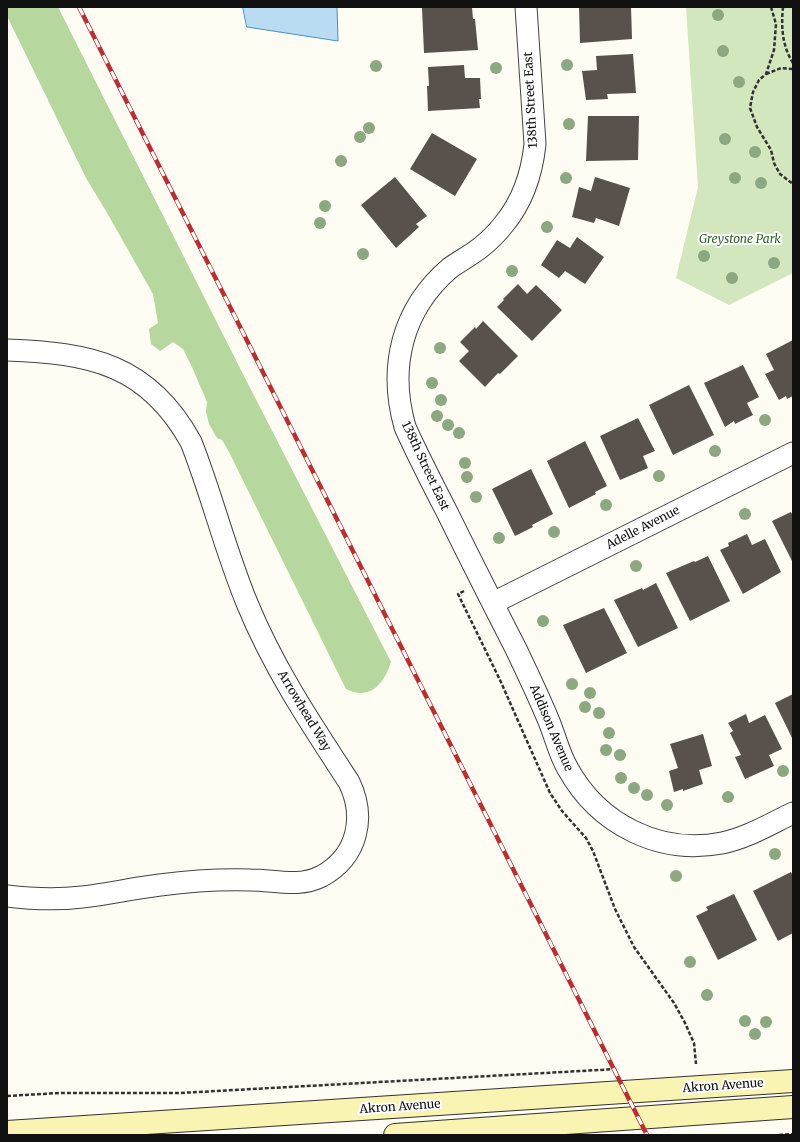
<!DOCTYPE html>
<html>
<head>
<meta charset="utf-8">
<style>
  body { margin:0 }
  #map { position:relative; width:800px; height:1142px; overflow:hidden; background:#fefcf3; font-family:Merriweather,serif }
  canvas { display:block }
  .frame { position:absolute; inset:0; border:8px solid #101010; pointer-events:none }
</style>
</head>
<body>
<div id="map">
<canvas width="800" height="1142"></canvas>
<div class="frame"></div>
</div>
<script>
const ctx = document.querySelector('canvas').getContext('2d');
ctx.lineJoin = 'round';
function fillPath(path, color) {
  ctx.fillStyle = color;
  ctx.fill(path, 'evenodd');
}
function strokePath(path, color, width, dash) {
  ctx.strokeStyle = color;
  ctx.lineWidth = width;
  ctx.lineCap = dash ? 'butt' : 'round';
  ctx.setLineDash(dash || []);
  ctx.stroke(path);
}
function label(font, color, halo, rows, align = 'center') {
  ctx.font = font + ' Merriweather,serif';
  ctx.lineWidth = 4;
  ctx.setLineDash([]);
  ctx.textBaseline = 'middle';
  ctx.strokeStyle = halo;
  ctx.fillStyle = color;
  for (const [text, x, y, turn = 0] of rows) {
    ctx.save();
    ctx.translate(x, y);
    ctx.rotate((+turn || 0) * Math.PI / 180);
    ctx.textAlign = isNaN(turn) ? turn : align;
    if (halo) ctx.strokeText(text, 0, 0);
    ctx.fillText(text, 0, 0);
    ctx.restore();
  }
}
fillPath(new Path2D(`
  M 686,7 L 793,7 L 793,273 L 729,305 L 676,278 L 698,187 Z`), '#d2e7be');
fillPath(new Path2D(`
  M 7,7 L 58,7 L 247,382 L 391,662 C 384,684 370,701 346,689 L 229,452 L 222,440 L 217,438 L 209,424 L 206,412 L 207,402 L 192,367 L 183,349 L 173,342 L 160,351 L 151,344 L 149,329 L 158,323 L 153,294 L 106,211 L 86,178 L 7,16 Z`), '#b6d79e');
const water = new Path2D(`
  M 243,7 L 337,7 L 338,41 L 247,27 Z`);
fillPath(water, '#badcf3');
strokePath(water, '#468fc6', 1);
fillPath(new Path2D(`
  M 438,7 L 472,7 L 473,19 L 475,19 L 478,50 L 424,53 L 422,8 Z
  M 579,7 L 631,7 L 632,39 L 580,43 Z
  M 633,54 L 636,93 L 607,94 L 608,99 L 586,100 L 582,71 L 597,70 L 596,56 Z
  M 464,65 L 465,78 L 480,78 L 481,99 L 479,99 L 480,108 L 428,111 L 427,86 L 429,86 L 428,67 Z
  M 588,116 L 639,116 L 638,160 L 586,161 Z
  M 432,133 L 477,159 L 455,196 L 410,169 Z
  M 395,177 L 427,216 L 416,224 L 419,227 L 396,248 L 361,205 Z
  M 595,177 L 630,188 L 619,226 L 596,218 L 594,223 L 572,217 L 579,187 L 591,191 Z
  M 577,237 L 604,257 L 585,284 L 565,271 L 559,278 L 541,265 L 557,240 L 570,248 Z
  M 518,284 L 527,294 L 536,285 L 562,310 L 532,341 L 497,307 L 504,300 L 503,299 Z
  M 483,321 L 518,356 L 500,374 L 498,373 L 485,387 L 459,361 L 469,351 L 460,342 L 475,327 L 476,329 Z
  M 793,340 L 793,396 L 787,399 L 786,396 L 779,400 L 765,374 L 774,370 L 766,354 Z
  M 743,365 L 759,397 L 747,403 L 753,415 L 735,424 L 734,421 L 725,427 L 704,383 Z
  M 689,385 L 714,435 L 673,455 L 649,405 Z
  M 638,418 L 655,451 L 643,456 L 648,468 L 620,480 L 600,436 Z
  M 585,441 L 607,486 L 595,492 L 596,494 L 569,508 L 547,461 Z
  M 531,469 L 553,514 L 532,525 L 533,527 L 515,536 L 492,489 Z
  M 791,512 L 792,514 L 793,513 L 793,563 L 772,521 Z
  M 747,534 L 752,545 L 765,539 L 781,572 L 743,594 L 720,550 L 729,546 L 728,543 Z
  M 708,556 L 730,601 L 690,621 L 666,573 L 694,561 L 695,562 Z
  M 656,583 L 678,628 L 638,647 L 614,600 L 642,588 L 643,590 Z
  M 604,608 L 627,653 L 586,673 L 563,625 Z
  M 793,694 L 793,740 L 775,703 Z
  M 746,714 L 749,723 L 765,715 L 782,749 L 769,755 L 774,766 L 745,779 L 735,757 L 741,755 L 730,733 L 733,731 L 728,723 Z
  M 703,734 L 712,766 L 699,770 L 703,784 L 683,791 L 683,789 L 674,792 L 669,771 L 678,768 L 670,744 Z
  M 791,872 L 793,876 L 793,933 L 778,941 L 753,891 Z
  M 734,894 L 757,940 L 718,960 L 696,916 L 708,910 L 706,907 Z`), '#58514c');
const street = new Path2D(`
  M 526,7 L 535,144 C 532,173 523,201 504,224 C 497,233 489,241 480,248 C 471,255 460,261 450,268 C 402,309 388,367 405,427 C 418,456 433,485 448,514 C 470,559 493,604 516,649 C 527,672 538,695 548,719 C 555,735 559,754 568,769 C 599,825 660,855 722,843 C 747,838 770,824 793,813
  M 7,350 C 90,353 148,364 191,442 C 212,495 225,550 247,603 C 273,667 311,724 349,782 C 366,817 358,856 322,876 C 299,888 275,880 251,880 C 220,879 190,881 160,885 C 134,888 109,894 82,897 C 57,900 32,899 7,896
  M 493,603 L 793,453`);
const secondary = new Path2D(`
  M 7,1132 L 793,1081
  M 395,1135 L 793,1107`);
strokePath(street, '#434343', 23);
strokePath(secondary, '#323232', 24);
strokePath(new Path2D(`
  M 771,7 L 776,24 L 774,50 L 766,74 L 759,80 L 753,92 L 750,108 L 757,127 L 771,150 L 774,163 L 780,174 L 793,184
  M 783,7 C 781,26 782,46 793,63
  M 766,74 L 781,68 L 793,69
  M 464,591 L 458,594 L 500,680 L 550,793 L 562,811 L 586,838 L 593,851 L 615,909 L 634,947 L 674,1003 L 685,1023 L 694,1043 L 696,1064
  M 7,1096 L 59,1093 L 180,1093 L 617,1069
  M 779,1135 L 793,1134`), '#323232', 2.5, [4, 2]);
strokePath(street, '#fff', 21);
strokePath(secondary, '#faf4b2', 22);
const rail = new Path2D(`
  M 79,7 L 647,1135`);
strokePath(rail, '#b82f31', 4.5);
strokePath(rail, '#fff', 3, [9]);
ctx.fillStyle = '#8ca881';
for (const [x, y] of [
  [718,15],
  [723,51],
  [567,65],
  [376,66],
  [496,68],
  [739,82],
  [569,124],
  [369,128],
  [360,137],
  [725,139],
  [755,152],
  [341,161],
  [566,178],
  [735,178],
  [761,183],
  [325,206],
  [320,223],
  [547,227],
  [363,254],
  [704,256],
  [774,263],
  [512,271],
  [732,278],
  [440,348],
  [432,383],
  [441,400],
  [437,416],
  [765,420],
  [448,425],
  [459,433],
  [715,451],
  [465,463],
  [659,476],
  [467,477],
  [476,497],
  [606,505],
  [745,514],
  [554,532],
  [499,538],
  [636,566],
  [543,621],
  [572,684],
  [590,693],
  [585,707],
  [599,713],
  [609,733],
  [606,750],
  [620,755],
  [783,771],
  [621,778],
  [634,788],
  [647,795],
  [728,797],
  [667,805],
  [775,854],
  [676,876],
  [690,962],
  [707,995],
  [745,1021],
  [766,1022],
  [755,1034]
]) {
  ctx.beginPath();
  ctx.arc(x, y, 6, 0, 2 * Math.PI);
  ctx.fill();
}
label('12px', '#101010', '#fff', [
  ["138th Street East",531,100,-93],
  ["138th Street East",425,466,65],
  ["Adelle Avenue",643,528,-27],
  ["Arrowhead Way",304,711,59],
  ["Addison Avenue",551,728,67],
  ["Akron Avenue",723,1086,-4],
  ["Akron Avenue",400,1107,-4]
]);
label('italic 12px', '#2e6423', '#fff', [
  ["Greystone Park",740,240]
]);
</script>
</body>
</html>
